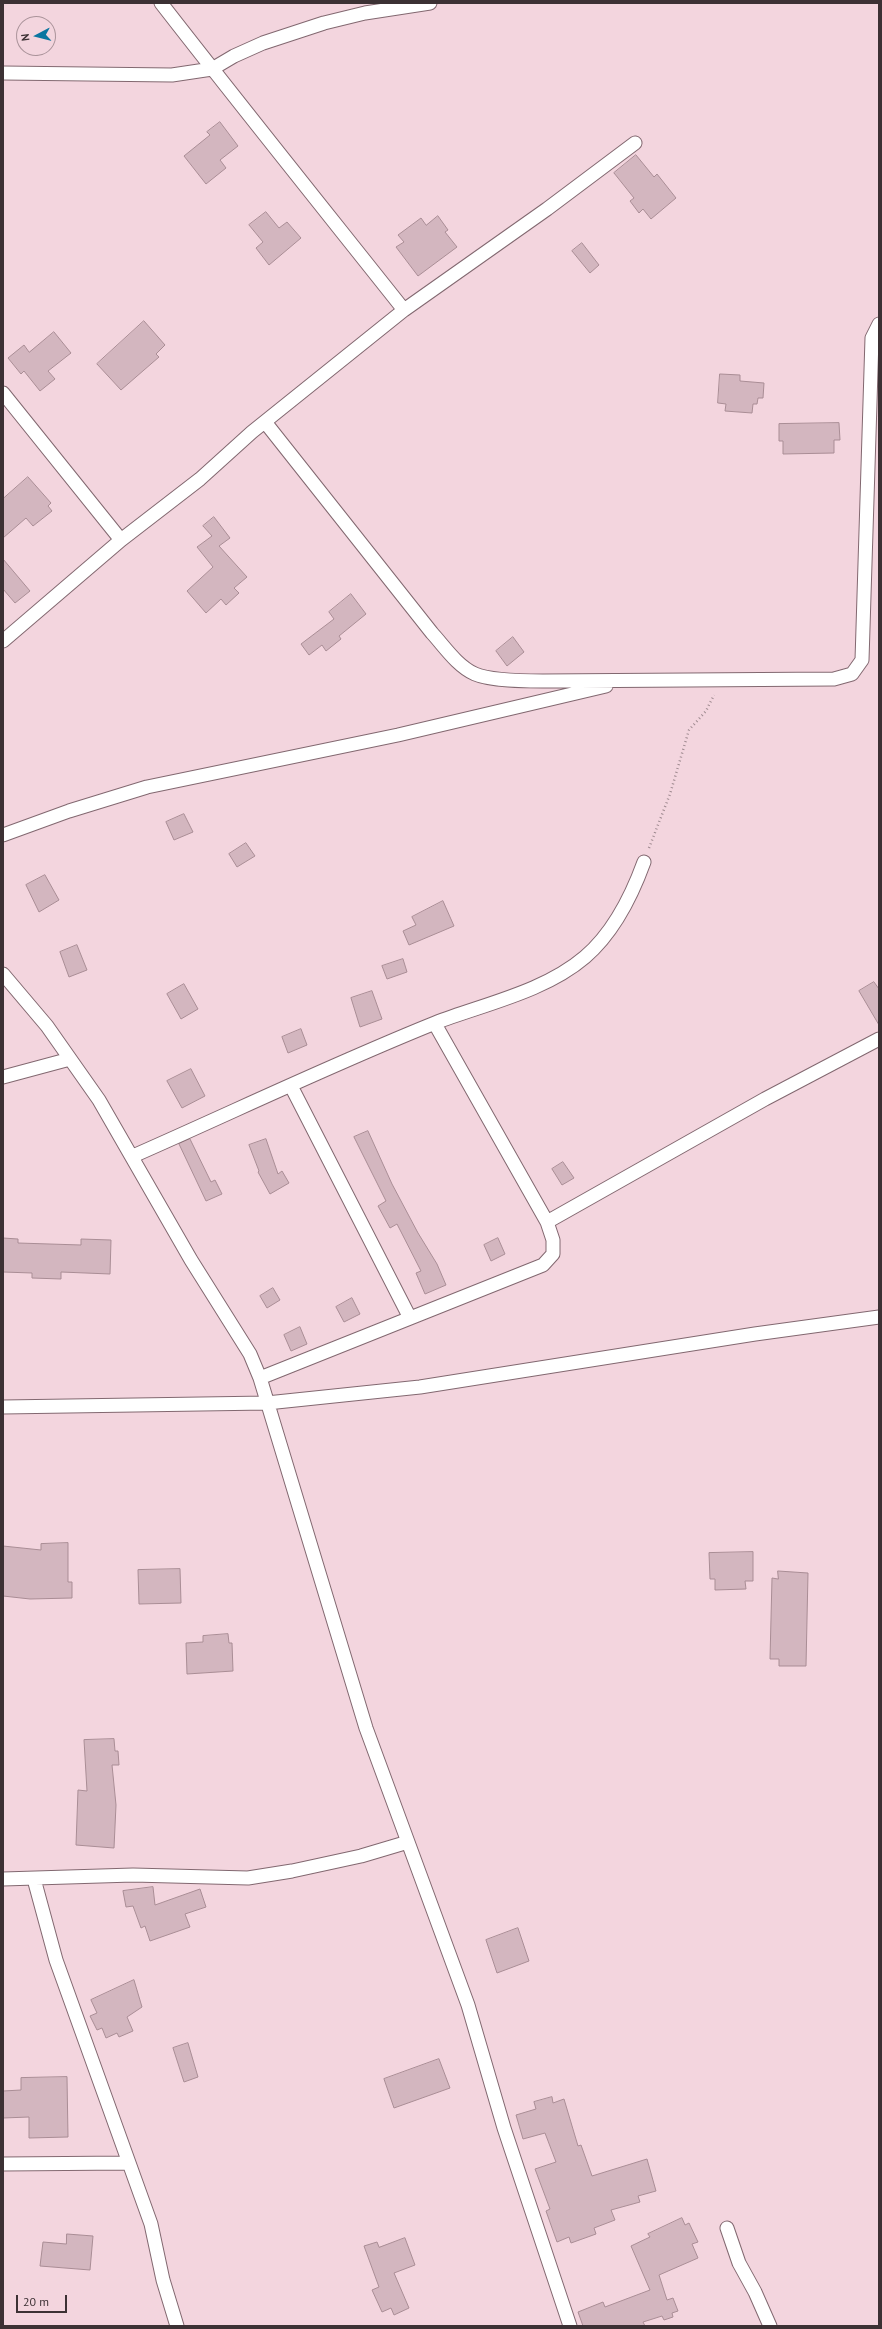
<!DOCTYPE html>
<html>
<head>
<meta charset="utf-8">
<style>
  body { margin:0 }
  #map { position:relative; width:882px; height:2329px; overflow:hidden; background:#f3d5de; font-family:"PT Sans",sans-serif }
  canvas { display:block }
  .frame { position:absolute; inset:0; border:4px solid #3c3134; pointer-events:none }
  .north { position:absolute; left:16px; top:16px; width:40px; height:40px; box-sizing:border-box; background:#f3d5de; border:1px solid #aa939a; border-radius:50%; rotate:263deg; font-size:11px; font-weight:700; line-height:16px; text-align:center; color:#3c3134 }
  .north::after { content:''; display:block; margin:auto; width:14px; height:18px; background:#0b76a1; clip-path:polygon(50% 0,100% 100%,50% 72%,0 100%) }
  .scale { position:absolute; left:16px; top:2295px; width:51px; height:18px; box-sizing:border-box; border:2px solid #3c3134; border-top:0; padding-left:5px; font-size:12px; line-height:14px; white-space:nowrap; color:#3c3134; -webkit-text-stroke:3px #f3d5de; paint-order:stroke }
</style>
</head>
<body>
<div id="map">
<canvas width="882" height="2329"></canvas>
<div class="frame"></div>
<div class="north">N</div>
<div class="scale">20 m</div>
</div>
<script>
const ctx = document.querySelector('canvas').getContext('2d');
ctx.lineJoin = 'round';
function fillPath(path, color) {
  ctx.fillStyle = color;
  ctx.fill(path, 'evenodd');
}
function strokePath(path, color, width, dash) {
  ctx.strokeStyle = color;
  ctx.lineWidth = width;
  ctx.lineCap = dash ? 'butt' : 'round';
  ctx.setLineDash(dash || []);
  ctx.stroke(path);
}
const building = new Path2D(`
  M 220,122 L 238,146 L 220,160 L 226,168 L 206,184 L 184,156 L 210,135 L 207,132 Z
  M 636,155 L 654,177 L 657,174 L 676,198 L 651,219 L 643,209 L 639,213 L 630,201 L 634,198 L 614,173 Z
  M 266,212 L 279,228 L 287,222 L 301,238 L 269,265 L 256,248 L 263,242 L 249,225 Z
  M 438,216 L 448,230 L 445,232 L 457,247 L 418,276 L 396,247 L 404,242 L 398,235 L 421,218 L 426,225 Z
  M 582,243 L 599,265 L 590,273 L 572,251 Z
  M 144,321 L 165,345 L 156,354 L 159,357 L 121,390 L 97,364 Z
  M 54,332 L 71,353 L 48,371 L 55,379 L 40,391 L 24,371 L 21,374 L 8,358 L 24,345 L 29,352 Z
  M 720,374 L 740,375 L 740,381 L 764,383 L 763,398 L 758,398 L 757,404 L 753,404 L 752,413 L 725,411 L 726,404 L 718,403 Z
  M 839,423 L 840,440 L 834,440 L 834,453 L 783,454 L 783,441 L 779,441 L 779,424 Z
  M 28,477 L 51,503 L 48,506 L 52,511 L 33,526 L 26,518 L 3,538 L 3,499 Z
  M 214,517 L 230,538 L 219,546 L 247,577 L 234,588 L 239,593 L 226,605 L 221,599 L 206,613 L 187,591 L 213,567 L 197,547 L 212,536 L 203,526 Z
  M 3,559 L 30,591 L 15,603 L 3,589 Z
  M 351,594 L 366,614 L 339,636 L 341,639 L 326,651 L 322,645 L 309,655 L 301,644 L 334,619 L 329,612 Z
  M 513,637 L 524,652 L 507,666 L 496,651 Z
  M 184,814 L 193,832 L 174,840 L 166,822 Z
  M 246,843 L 255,856 L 237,867 L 229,854 Z
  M 45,875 L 59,900 L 39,912 L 26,885 Z
  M 443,901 L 454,926 L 409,945 L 403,931 L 416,925 L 412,917 Z
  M 77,945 L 87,970 L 69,977 L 60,952 Z
  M 403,959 L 407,972 L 387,979 L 382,966 Z
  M 874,982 L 879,989 L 879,1025 L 859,991 Z
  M 184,984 L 198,1009 L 181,1019 L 167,994 Z
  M 372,991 L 382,1019 L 360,1027 L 351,998 Z
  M 301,1029 L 307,1045 L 288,1053 L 282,1037 Z
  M 191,1069 L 205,1096 L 182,1108 L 167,1081 Z
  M 368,1131 L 392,1184 L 418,1233 L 437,1264 L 446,1285 L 425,1294 L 416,1273 L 421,1271 L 397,1224 L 390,1228 L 378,1206 L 386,1201 L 354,1137 Z
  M 190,1139 L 211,1182 L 215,1180 L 222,1194 L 206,1201 L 179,1144 Z
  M 266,1139 L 278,1174 L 282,1171 L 289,1183 L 270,1194 L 258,1172 L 259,1171 L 249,1145 Z
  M 563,1162 L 574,1178 L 562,1185 L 552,1169 Z
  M 3,1238 L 18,1239 L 18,1243 L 81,1245 L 81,1239 L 111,1240 L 110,1274 L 61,1272 L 61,1279 L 32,1278 L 32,1273 L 3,1272 Z
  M 498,1238 L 505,1254 L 491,1261 L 484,1245 Z
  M 273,1288 L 280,1300 L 267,1308 L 260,1296 Z
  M 352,1298 L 360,1314 L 344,1322 L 336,1307 Z
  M 300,1327 L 307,1344 L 291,1351 L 284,1335 Z
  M 68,1543 L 68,1582 L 72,1582 L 72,1598 L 30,1599 L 3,1596 L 3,1546 L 41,1550 L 41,1544 Z
  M 753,1552 L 753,1581 L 745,1581 L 746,1589 L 715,1590 L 715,1579 L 710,1579 L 709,1553 Z
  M 180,1569 L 181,1603 L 139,1604 L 138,1570 Z
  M 778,1571 L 808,1573 L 806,1666 L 779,1666 L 779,1659 L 770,1659 L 772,1578 L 778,1579 Z
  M 228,1634 L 229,1643 L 232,1643 L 233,1671 L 187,1674 L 186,1643 L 203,1642 L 203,1636 Z
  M 114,1739 L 115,1751 L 118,1751 L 119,1765 L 112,1765 L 116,1805 L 114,1848 L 76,1845 L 78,1790 L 87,1791 L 84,1740 Z
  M 153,1887 L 155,1905 L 200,1889 L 206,1907 L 185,1914 L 190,1927 L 150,1941 L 145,1926 L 141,1928 L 133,1906 L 126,1907 L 123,1891 Z
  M 518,1928 L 529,1961 L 497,1973 L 486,1940 Z
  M 134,1980 L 142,2007 L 127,2017 L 133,2031 L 119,2037 L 117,2033 L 106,2038 L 102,2028 L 97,2030 L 90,2016 L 97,2013 L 91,2000 Z
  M 188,2043 L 198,2077 L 184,2082 L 173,2048 Z
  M 439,2059 L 450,2088 L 394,2108 L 384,2079 Z
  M 67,2077 L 68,2137 L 29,2138 L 29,2117 L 3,2118 L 3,2091 L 21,2090 L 21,2078 Z
  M 552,2097 L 553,2103 L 564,2099 L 578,2146 L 581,2145 L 592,2176 L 647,2159 L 656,2191 L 638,2196 L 640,2202 L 611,2210 L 615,2220 L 594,2228 L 596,2234 L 571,2243 L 569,2237 L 557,2242 L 546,2211 L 550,2209 L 535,2169 L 556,2162 L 545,2133 L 523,2139 L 516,2115 L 536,2109 L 534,2102 Z
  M 682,2218 L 685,2225 L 689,2223 L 698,2242 L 692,2244 L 698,2258 L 659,2275 L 667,2300 L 673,2298 L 678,2311 L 672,2313 L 673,2317 L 664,2320 L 662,2316 L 643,2322 L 645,2326 L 583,2326 L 578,2312 L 603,2302 L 605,2307 L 650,2290 L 631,2246 L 650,2237 L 648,2234 Z
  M 67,2234 L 93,2236 L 90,2270 L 40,2266 L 43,2242 L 66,2244 Z
  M 405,2238 L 415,2265 L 394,2273 L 409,2308 L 394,2315 L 391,2308 L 382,2312 L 372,2290 L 379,2287 L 364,2246 L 377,2242 L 379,2247 Z`);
fillPath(building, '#d3b6bf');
strokePath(building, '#a98d95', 1);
const minor = new Path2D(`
  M 161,3 C 241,106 323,208 404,310
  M 3,73 L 172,75 L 212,69 L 234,56 L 263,43 L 324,23 L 365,13 L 430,3
  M 3,393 L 121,540
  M 265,422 L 432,633 C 444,646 457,666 475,674 C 491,681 525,681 543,681 L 834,679 L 852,674 L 862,660 L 872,338 L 879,324
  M 3,641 L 121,540 L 200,479 L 252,432 L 404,310 L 547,209 L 635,143
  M 3,835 L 69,811 L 147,787 L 398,735 L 606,686
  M 3,974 L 47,1026 L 99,1100 L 191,1260 L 250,1354 L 260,1378 L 366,1728 L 468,2005 L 504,2128 L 570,2326
  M 3,1077 L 70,1059
  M 291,1086 L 410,1318
  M 133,1156 C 233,1112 333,1064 435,1023 C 484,1004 544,992 585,957 C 613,933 632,895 644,862
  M 547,1222 L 765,1099 L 879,1039
  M 260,1378 L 543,1265 L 553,1254 L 553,1240 L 547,1222 L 435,1024
  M 3,1407 L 267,1403 L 420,1387 L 755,1334 L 879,1317
  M 3,1879 L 133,1875 L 248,1878 L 292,1871 L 361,1856 L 408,1842
  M 34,1879 L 56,1960 L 151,2224 L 163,2280 L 177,2326
  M 3,2164 L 128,2163
  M 727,2228 L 739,2263 L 755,2292 L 770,2326`);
strokePath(minor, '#826870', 15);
strokePath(new Path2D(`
  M 649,848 L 670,794 L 689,730 L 706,711 L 714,695`), '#9f8a90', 2.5, [1, 3]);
strokePath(minor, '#fff', 13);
</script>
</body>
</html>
